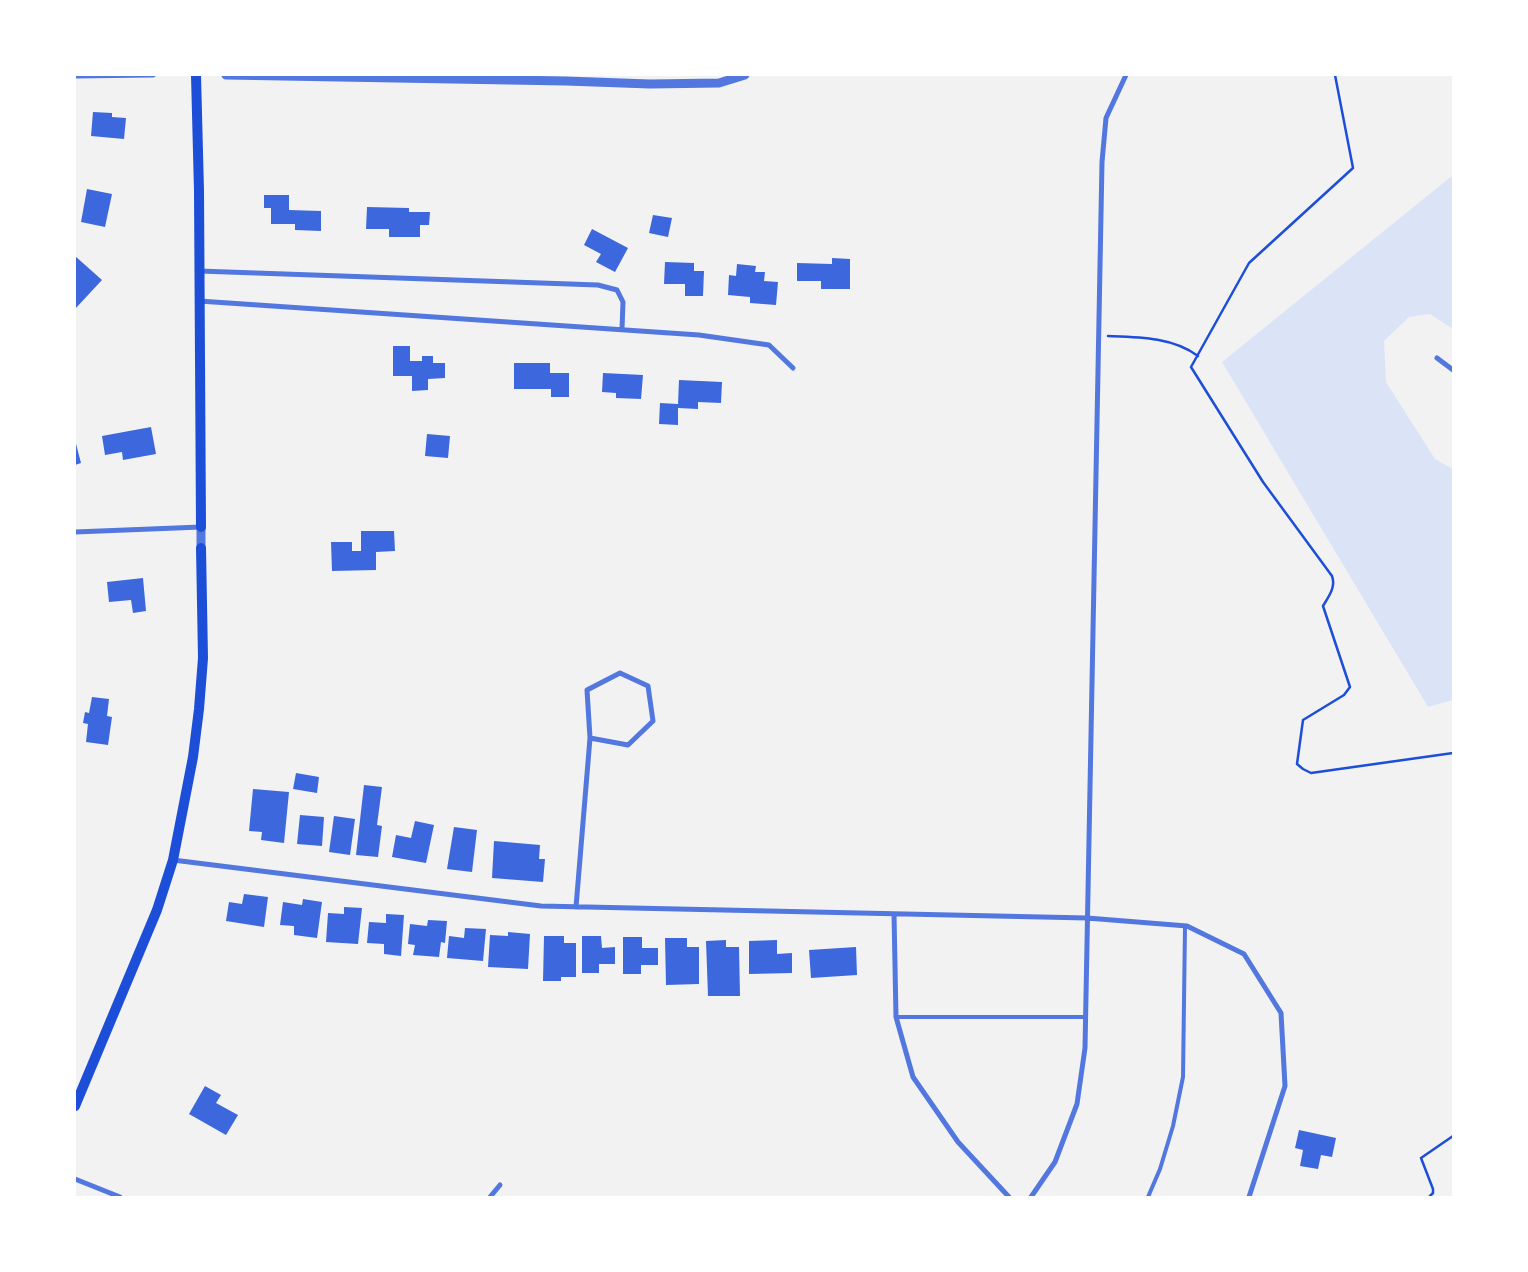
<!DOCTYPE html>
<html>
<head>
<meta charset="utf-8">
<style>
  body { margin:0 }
  #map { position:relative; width:1528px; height:1272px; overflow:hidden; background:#f2f2f2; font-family:Roboto,sans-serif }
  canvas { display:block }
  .frame { position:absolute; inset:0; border:76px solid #fff; pointer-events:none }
</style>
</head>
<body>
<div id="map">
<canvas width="1528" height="1272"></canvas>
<div class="frame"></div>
</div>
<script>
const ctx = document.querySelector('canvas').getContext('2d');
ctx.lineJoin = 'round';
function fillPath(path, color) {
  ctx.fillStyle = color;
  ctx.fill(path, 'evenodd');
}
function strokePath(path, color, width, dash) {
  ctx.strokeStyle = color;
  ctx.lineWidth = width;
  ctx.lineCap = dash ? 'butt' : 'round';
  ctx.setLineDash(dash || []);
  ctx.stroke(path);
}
fillPath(new Path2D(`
  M 1453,175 L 1453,329 L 1430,314 L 1409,317 L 1384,341 L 1386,382 L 1435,459 L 1453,469 L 1453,700 L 1428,707 L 1222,362 Z`), '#dbe4f7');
fillPath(new Path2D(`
  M 93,112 L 112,113 L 112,117 L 126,118 L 124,139 L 91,136 Z
  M 87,189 L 112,194 L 105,227 L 81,222 Z
  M 264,195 L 289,195 L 289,210 L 321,211 L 321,231 L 295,230 L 295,224 L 271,224 L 271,208 L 264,208 Z
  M 367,207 L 409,208 L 409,212 L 430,212 L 429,225 L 420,225 L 420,237 L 389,237 L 389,229 L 366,229 Z
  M 653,215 L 672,218 L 668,237 L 649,233 Z
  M 592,229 L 628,248 L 615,272 L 596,262 L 601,254 L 584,245 Z
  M 75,256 L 102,280 L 75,309 Z
  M 832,258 L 850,259 L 850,289 L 821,289 L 821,281 L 797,281 L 797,263 L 832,264 Z
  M 665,262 L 694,263 L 694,271 L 704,271 L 703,296 L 685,296 L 685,284 L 664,284 Z
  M 737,264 L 756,266 L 755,272 L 765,272 L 764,281 L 778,282 L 776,305 L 750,303 L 750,297 L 728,295 L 729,275 L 736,276 Z
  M 393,346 L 410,346 L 410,361 L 422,361 L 422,356 L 433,356 L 433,363 L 445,363 L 445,378 L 428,379 L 428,390 L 412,391 L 412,376 L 393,376 Z
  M 514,363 L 550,363 L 550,373 L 569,373 L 569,397 L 551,397 L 551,389 L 514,389 Z
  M 603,373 L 643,375 L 641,399 L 616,398 L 616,393 L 602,392 Z
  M 679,380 L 722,382 L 721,403 L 698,402 L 698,409 L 678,408 L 678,425 L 659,424 L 660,403 L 678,404 Z
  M 151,427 L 156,454 L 123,460 L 122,452 L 105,455 L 102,436 Z
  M 427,434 L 450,436 L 448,458 L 425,456 Z
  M 75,440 L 81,463 L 75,465 Z
  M 361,531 L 394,531 L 395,551 L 376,552 L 376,570 L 332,571 L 331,542 L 352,542 L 352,551 L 361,551 Z
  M 143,578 L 146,611 L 133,613 L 131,600 L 109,602 L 107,582 Z
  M 92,697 L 109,699 L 107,716 L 112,717 L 108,745 L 86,742 L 88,724 L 83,723 L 85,712 L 89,713 Z
  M 296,773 L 319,777 L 317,793 L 293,789 Z
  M 364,785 L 382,787 L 377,825 L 382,826 L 378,857 L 356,855 Z
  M 253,789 L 289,792 L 284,843 L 261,840 L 262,832 L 249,831 Z
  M 300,815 L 324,817 L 322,846 L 297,844 Z
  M 334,816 L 355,819 L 350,855 L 329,852 Z
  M 415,821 L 434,825 L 426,863 L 392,857 L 396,835 L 411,838 Z
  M 454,827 L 477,830 L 472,872 L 447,869 Z
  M 494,841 L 540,845 L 539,859 L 545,859 L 543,882 L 492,878 Z
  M 244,894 L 268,897 L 264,927 L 226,921 L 229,902 L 242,904 Z
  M 303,899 L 322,902 L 317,938 L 294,935 L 294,926 L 280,925 L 283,902 L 302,905 Z
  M 344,907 L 362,908 L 358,944 L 326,942 L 328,913 L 344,914 Z
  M 386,914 L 404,915 L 401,956 L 384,954 L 384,944 L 367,943 L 369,922 L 386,923 Z
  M 428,920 L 447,921 L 445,943 L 441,942 L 439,957 L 413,955 L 415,945 L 408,944 L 410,924 L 427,926 Z
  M 465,928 L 486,929 L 483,961 L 447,958 L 449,936 L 464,938 Z
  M 508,932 L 530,934 L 528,969 L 488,967 L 490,935 L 508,936 Z
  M 544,936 L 564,936 L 564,943 L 576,943 L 576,977 L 561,977 L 561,981 L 543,981 Z
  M 582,936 L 601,936 L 602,948 L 615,947 L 615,964 L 599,964 L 599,973 L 582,973 Z
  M 623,937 L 642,937 L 642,948 L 658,948 L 658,965 L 641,965 L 641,974 L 623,974 Z
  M 665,938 L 687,938 L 687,947 L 699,947 L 699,984 L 666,985 Z
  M 726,940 L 726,947 L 739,947 L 740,996 L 708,996 L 706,941 Z
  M 777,940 L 777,954 L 792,953 L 792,973 L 749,974 L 749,941 Z
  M 856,947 L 857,975 L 811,978 L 809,950 Z
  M 205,1086 L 221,1095 L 216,1103 L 238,1115 L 226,1135 L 189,1114 Z
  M 1299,1130 L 1336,1138 L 1332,1157 L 1321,1155 L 1318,1169 L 1300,1166 L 1303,1150 L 1295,1148 Z`), '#3d67dc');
strokePath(new Path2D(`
  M 1335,75 L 1353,168 L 1249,263 L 1191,367 L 1263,482 L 1332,576 C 1336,587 1329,596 1323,606 L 1350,687 L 1344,695 L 1303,720 L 1297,764 L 1303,769 L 1311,773 L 1453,753
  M 1108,336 C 1138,337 1173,337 1198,356
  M 1429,1197 L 1433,1193 L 1433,1189 L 1421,1158 L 1453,1136`), '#1d4ed8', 2.5);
strokePath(new Path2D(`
  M 896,1017 L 1085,1017
  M 1148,1197 L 1160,1169 L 1173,1126 L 1183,1077 L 1185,926`), '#5277de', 4);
strokePath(new Path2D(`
  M 75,76 L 153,75
  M 199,271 L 598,285 L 617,290 L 623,302 L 622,329
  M 199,301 L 699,335 L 769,345 L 793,368
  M 1437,358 L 1453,370
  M 75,532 L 201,527
  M 173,860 L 541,906 L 1087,918 L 1187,926 L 1244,954 L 1281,1013 L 1285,1086 L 1249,1197
  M 576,907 L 590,738 L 628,745 L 653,721 L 648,686 L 620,673 L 587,690 L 590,738
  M 894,914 L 896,1017 L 913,1077 L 958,1142 L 1009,1197
  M 75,1179 L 120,1197
  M 490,1197 L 500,1185
  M 1031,1197 L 1055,1162 L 1077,1104 L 1085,1048 L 1102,162 L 1106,118 L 1126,75`), '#5277de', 5);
strokePath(new Path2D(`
  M 226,75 L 566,81 L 650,84 L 719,83 L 745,75
  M 201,527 L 201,548`), '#5277de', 9);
strokePath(new Path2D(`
  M 196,75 L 199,191 L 201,527
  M 75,1106 L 157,910 L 173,860 L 193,757 L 199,709 L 203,658 L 201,548`), '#1d4ed8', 10);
</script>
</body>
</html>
